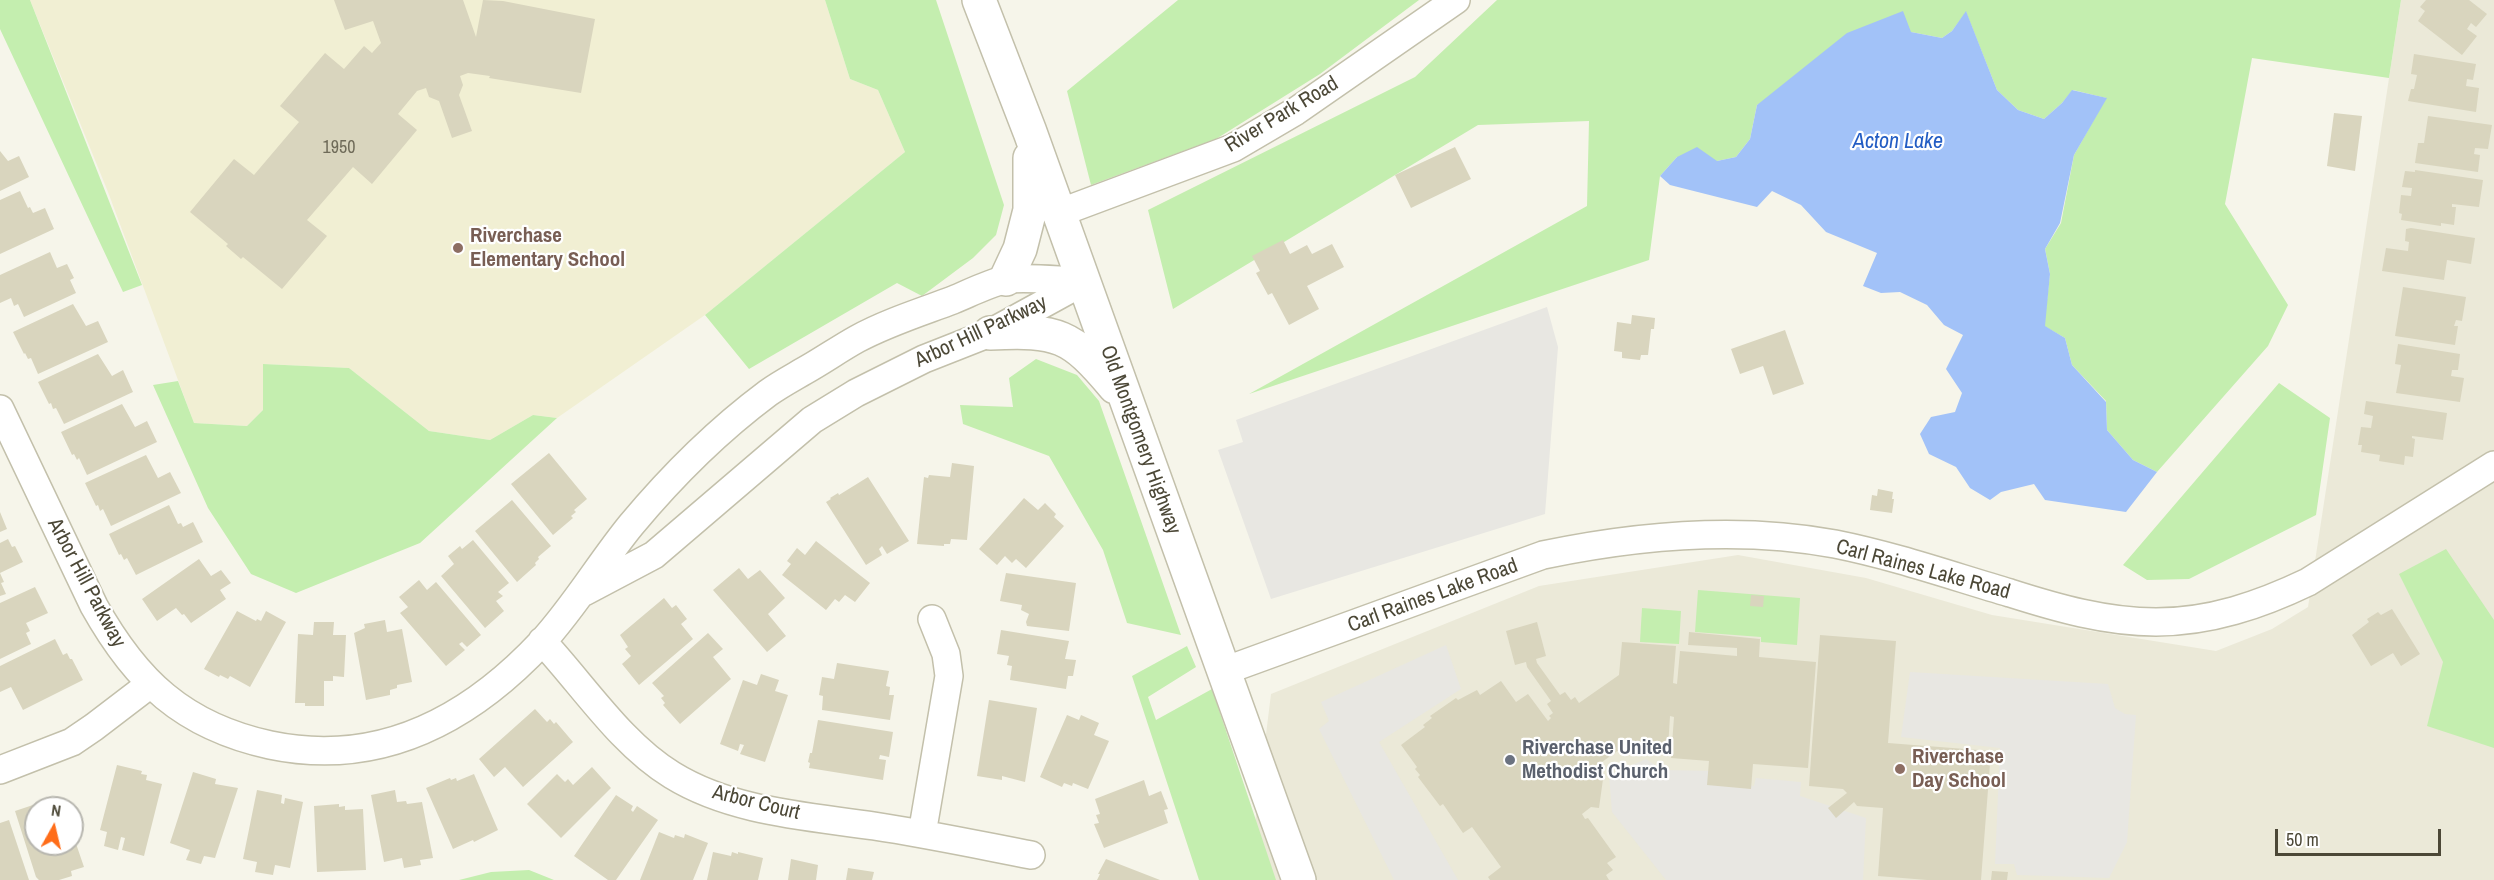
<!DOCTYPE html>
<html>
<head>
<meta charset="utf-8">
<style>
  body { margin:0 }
  #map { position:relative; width:2494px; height:880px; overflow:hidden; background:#f6f5ea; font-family:"Archivo Narrow",sans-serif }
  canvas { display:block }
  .north { position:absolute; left:24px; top:796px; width:60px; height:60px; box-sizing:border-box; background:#fff; border:2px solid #b7b6af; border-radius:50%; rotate:8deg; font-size:16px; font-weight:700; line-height:24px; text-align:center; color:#4c4837 }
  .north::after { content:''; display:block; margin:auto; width:21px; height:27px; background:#ff6d19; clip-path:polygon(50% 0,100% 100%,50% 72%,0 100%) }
  .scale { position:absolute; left:2275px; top:829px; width:166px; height:27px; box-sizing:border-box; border:3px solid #4c4837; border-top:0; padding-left:8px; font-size:18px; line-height:21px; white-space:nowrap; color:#4c4837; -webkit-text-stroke:4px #fff; paint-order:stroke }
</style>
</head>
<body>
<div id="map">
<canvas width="2494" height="880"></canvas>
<div class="north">N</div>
<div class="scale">50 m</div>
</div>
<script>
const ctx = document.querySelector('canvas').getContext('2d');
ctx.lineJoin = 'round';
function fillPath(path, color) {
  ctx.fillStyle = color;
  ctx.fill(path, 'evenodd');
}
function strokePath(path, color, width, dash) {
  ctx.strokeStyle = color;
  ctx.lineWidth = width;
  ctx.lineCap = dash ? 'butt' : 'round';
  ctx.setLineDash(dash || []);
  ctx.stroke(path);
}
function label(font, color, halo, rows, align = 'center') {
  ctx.font = font + ' "Archivo Narrow",sans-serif';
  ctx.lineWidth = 4.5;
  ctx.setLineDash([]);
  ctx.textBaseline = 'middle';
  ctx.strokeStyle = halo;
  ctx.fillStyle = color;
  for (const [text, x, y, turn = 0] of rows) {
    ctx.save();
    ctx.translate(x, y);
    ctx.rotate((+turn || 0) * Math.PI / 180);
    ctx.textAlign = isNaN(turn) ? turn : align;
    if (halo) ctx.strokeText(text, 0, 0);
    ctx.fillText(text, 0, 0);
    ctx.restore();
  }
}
fillPath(new Path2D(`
  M 2401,0 L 2494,0 L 2494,880 L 1248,880 L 1271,694 L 1539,586 L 1738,555 L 1866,578 L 1992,615 L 2216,651 L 2272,629 L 2308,607 Z`), '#ebe9d8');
fillPath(new Path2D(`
  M 30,0 L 825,0 L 850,79 L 878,90 L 905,152 L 705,315 L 557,418 L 533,415 L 490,440 L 429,431 L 349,368 L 263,364 L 263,410 L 247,426 L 194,423 L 108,192 Z`), '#f1efd3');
fillPath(new Path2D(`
  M 0,0 L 30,0 L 142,285 L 123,292 L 0,29 Z
  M 825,0 L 936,0 L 1004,205 L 996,235 L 973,258 L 922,296 L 897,283 L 749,369 L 705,315 L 905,152 L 878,90 L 850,79 Z
  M 1178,0 L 1419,0 L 1320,74 L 1216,139 L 1091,185 L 1067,91 Z
  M 1497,0 L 2401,0 L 2389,78 L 2252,58 L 2225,204 L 2288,305 L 2268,346 L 2157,472 L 2133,460 L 2107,430 L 2106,401 L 2072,365 L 2065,338 L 2044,326 L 2050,274 L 2045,249 L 2061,223 L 2074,155 L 2106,98 L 2073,90 L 2062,103 L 2044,119 L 2018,110 L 1997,90 L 1966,12 L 1952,31 L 1942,38 L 1911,32 L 1757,105 L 1750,139 L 1736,157 L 1717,161 L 1677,157 L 1660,176 L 1649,260 L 1249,394 L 1587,206 L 1589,121 L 1478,125 L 1173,309 L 1148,210 L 1415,77 Z
  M 1036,359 L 1077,375 L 1099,401 L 1181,635 L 1127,623 L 1103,550 L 1049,456 L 963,424 L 960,405 L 1013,407 L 1009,378 Z
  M 263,364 L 349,368 L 429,431 L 490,440 L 533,415 L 557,418 L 420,543 L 296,593 L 251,574 L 208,508 L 153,385 L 178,381 L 194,423 L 247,426 L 263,410 Z
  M 2279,383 L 2330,418 L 2316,515 L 2189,579 L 2147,580 L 2123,565 Z
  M 2446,549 L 2494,620 L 2494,748 L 2427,726 L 2443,662 L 2399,574 Z
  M 1698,590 L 1800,598 L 1797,645 L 1761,642 L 1761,637 L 1695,632 Z
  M 1642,608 L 1681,611 L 1679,644 L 1640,642 Z
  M 1187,646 L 1196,667 L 1148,697 L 1156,720 L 1212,689 L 1276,880 L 1199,880 L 1132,676 Z
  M 529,870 L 554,880 L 459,880 L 491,872 Z`), '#c4eeaf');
fillPath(new Path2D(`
  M 1547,307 L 1558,347 L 1545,514 L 1271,599 L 1218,450 L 1243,442 L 1236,420 Z
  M 1446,645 L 1461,689 L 1379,742 L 1458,880 L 1394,880 L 1319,729 L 1329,721 L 1321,702 Z
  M 1910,672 L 2108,684 L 2115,708 L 2125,714 L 2136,715 L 2127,842 L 2109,878 L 2017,875 L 2014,864 L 1995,864 L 2000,748 L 1901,737 Z
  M 1646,759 L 1662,770 L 1716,771 L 1714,782 L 1754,786 L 1756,778 L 1801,782 L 1800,796 L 1866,818 L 1863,880 L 1666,880 L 1612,812 L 1609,775 Z`), '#e8e7e2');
fillPath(new Path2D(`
  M 1903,11 L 1911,32 L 1942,38 L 1952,31 L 1966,11 L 1997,90 L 2018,110 L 2044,119 L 2062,103 L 2072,90 L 2107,98 L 2074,155 L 2060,223 L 2045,249 L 2050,274 L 2045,326 L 2065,338 L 2072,365 L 2106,402 L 2107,430 L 2133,460 L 2157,472 L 2126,512 L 2045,500 L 2034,484 L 2001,492 L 1990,500 L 1970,488 L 1956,467 L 1929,454 L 1920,434 L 1931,417 L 1955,412 L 1962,393 L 1946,369 L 1963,335 L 1944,325 L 1927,305 L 1900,292 L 1881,293 L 1863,286 L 1877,253 L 1826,232 L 1801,205 L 1772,191 L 1757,207 L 1670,185 L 1660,176 L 1677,157 L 1697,147 L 1717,161 L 1736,157 L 1750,139 L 1757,105 L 1847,33 Z`), '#a2c2f8');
fillPath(new Path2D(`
  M 334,0 L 463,0 L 476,37 L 483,0 L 503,1 L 595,19 L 581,93 L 489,78 L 490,76 L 468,73 L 460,76 L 463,85 L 459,95 L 472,131 L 452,138 L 439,101 L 429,97 L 426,88 L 417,91 L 398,114 L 417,130 L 372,184 L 353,167 L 307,220 L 327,236 L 282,289 L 243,257 L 241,259 L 226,246 L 228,244 L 190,212 L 234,159 L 254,175 L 299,122 L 280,106 L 325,53 L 344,69 L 364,46 L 372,53 L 381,43 L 373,21 L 345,30 Z
  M 2426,0 L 2469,0 L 2487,14 L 2476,27 L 2471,23 L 2467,29 L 2477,36 L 2462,55 L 2418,21 L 2425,11 L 2420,7 Z
  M 2414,54 L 2476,64 L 2473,80 L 2467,79 L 2466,86 L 2479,88 L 2476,112 L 2408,101 L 2411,89 L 2414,89 L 2417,75 L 2411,74 Z
  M 2334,113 L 2362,116 L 2355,171 L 2327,166 Z
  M 2428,116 L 2492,125 L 2488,149 L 2475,148 L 2474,154 L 2480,155 L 2478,172 L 2415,163 L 2418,143 L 2424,143 Z
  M 1455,147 L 1471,179 L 1411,208 L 1395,175 Z
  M 0,151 L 8,161 L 19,156 L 29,177 L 0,191 Z
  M 2415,170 L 2483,180 L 2479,207 L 2452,204 L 2452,207 L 2456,207 L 2454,225 L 2441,223 L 2441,226 L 2401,220 L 2402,214 L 2399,213 L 2401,195 L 2411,196 L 2412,188 L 2402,187 L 2405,171 L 2415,172 Z
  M 20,191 L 28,208 L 30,207 L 33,213 L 45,208 L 54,229 L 0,254 L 0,200 Z
  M 2411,228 L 2475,238 L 2471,264 L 2447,260 L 2444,280 L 2382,271 L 2386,248 L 2408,251 L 2409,242 L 2405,241 L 2406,229 Z
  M 1283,240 L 1290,254 L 1307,245 L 1312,254 L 1332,244 L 1344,267 L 1307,286 L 1319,309 L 1289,325 L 1272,293 L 1268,295 L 1256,273 L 1260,271 L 1252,256 Z
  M 50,252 L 57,268 L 67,264 L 74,278 L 70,280 L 76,293 L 24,317 L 18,304 L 14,306 L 11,298 L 0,303 L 0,275 Z
  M 2403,287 L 2466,297 L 2462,321 L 2456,320 L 2454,326 L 2458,326 L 2455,345 L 2395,336 Z
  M 73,304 L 86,326 L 98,321 L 108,342 L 38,374 L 31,358 L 28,359 L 25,353 L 24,354 L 13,332 Z
  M 1632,315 L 1655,318 L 1654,329 L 1651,329 L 1648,355 L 1641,355 L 1640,360 L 1622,358 L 1622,352 L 1614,351 L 1617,322 L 1631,324 Z
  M 1785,330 L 1804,384 L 1773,395 L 1763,366 L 1740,374 L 1731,349 Z
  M 2398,344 L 2460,354 L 2458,370 L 2452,370 L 2451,376 L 2464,378 L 2460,402 L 2396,393 L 2401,365 L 2395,364 Z
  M 98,354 L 112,376 L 123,370 L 133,392 L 64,424 L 56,408 L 53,409 L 51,403 L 49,404 L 38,382 Z
  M 2366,401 L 2447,413 L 2443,440 L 2412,436 L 2412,438 L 2415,439 L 2413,457 L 2405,456 L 2404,465 L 2379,461 L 2380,455 L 2361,452 L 2362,445 L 2358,445 L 2361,427 L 2371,428 L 2373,416 L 2364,414 Z
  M 122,404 L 135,427 L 147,421 L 157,442 L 87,475 L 79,458 L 77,460 L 74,454 L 72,455 L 61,432 Z
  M 549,453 L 587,499 L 574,510 L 576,512 L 571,516 L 573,518 L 553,535 L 511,484 Z
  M 146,455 L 158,478 L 170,472 L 181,493 L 111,526 L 103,509 L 100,511 L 98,505 L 96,506 L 85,483 Z
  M 952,463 L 974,466 L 967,540 L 951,539 L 950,544 L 944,544 L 944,546 L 917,544 L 924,477 L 928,478 L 929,475 L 950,477 Z
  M 868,477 L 909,541 L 887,554 L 882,546 L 879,549 L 882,555 L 866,565 L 826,502 L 831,499 L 830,498 L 838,493 L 839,495 Z
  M 1878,489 L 1893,492 L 1892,499 L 1894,499 L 1892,513 L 1870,510 L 1872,495 L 1877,496 Z
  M 1024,498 L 1038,510 L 1045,503 L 1056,514 L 1054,517 L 1064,526 L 1026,568 L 1016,559 L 1012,563 L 1005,556 L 997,565 L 979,549 Z
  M 512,500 L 551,546 L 538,557 L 539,559 L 535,563 L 536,565 L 517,582 L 475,531 Z
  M 169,505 L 178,524 L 181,523 L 183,527 L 193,522 L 203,542 L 136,575 L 127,558 L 124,560 L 121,554 L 119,555 L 109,534 Z
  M 0,512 L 7,529 L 0,532 Z
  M 8,539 L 12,547 L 15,546 L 23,562 L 0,573 L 4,582 L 1,583 L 6,594 L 0,596 L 0,543 Z
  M 473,540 L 509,583 L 498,592 L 503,596 L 496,601 L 504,611 L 485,628 L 441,576 L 454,564 L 448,556 L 460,546 L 462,549 Z
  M 816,541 L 870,583 L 855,602 L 845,595 L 839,602 L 835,599 L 826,610 L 782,575 L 791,564 L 787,561 L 797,548 L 805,555 Z
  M 199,559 L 211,576 L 221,570 L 231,583 L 220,590 L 226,599 L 191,623 L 184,614 L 182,615 L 176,608 L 157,621 L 142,599 Z
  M 739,568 L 748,579 L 760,570 L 785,598 L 768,614 L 786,636 L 767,652 L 713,590 Z
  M 1006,573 L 1076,583 L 1069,631 L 1027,626 L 1026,622 L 1029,614 L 1021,610 L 1022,605 L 1000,601 Z
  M 419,580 L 427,590 L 436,582 L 481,635 L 467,647 L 462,642 L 459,644 L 465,650 L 446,666 L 400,613 L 408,607 L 399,597 Z
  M 35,587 L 48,613 L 26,623 L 30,631 L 26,633 L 31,644 L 0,659 L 0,603 Z
  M 1751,595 L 1764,596 L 1763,607 L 1750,606 Z
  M 664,598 L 672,608 L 676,605 L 687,619 L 681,624 L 693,639 L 639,685 L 622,664 L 631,656 L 625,649 L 628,647 L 620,635 Z
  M 2392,609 L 2420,654 L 2401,666 L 2393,653 L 2371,666 L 2352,635 L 2369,622 L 2367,619 L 2378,612 L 2381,615 Z
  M 237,611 L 256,621 L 257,619 L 261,621 L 266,611 L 286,622 L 250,687 L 230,676 L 228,679 L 220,675 L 219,677 L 204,669 Z
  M 385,620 L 387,632 L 402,629 L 412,682 L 397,685 L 397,688 L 390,690 L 390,695 L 366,700 L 354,633 L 365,628 L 364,624 Z
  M 314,622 L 334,622 L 333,635 L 346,635 L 344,677 L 333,676 L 333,681 L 324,681 L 324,706 L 305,706 L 305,703 L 295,703 L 298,634 L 313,635 Z
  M 1537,622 L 1546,656 L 1536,659 L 1537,663 L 1560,695 L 1565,692 L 1571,700 L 1575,697 L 1579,703 L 1619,675 L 1622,642 L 1676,646 L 1673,683 L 1677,684 L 1680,651 L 1737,656 L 1737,648 L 1688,645 L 1689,632 L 1760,639 L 1759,657 L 1816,662 L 1808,768 L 1753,764 L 1751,789 L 1707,785 L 1709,761 L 1671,758 L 1674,717 L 1670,716 L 1668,748 L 1627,744 L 1595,767 L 1598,771 L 1604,772 L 1599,808 L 1591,807 L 1582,814 L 1585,819 L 1588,818 L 1616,857 L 1607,863 L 1613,870 L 1606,875 L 1609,880 L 1490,880 L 1488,877 L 1501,867 L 1472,827 L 1463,833 L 1443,804 L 1440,806 L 1418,777 L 1420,775 L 1415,769 L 1417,767 L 1401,745 L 1425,727 L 1423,725 L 1432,718 L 1430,716 L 1456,698 L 1458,700 L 1477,690 L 1480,695 L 1501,681 L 1516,702 L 1528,694 L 1548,721 L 1551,718 L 1549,716 L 1553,713 L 1547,704 L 1551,701 L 1527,667 L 1526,662 L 1515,665 L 1506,631 Z
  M 1001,630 L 1069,641 L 1065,659 L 1076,660 L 1073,676 L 1068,676 L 1066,689 L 1010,680 L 1012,666 L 1007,665 L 1009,656 L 997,654 Z
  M 708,633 L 723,649 L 713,657 L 731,679 L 680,724 L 663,705 L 665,703 L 661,698 L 664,696 L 652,683 Z
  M 1820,635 L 1896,641 L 1888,743 L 1991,751 L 1981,880 L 1927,880 L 1878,876 L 1883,808 L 1857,806 L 1854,802 L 1836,818 L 1828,808 L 1847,793 L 1843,789 L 1809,786 Z
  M 55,639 L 63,655 L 67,653 L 70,659 L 72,659 L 83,680 L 23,710 L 11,687 L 0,692 L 0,666 Z
  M 837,663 L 889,671 L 886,686 L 890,687 L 889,695 L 894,695 L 890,720 L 822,710 L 823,696 L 819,695 L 822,677 L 834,679 Z
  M 761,674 L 779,680 L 775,691 L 788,695 L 765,762 L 740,754 L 744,745 L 740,744 L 738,751 L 720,744 L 743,680 L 757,685 Z
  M 989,700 L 1037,708 L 1025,782 L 1002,776 L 1002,780 L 977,776 Z
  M 535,709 L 547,722 L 550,719 L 554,724 L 556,722 L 573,742 L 523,787 L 505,767 L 494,777 L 479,759 Z
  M 1067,715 L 1079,720 L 1081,715 L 1099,723 L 1094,735 L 1109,741 L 1088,789 L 1073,783 L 1072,786 L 1064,783 L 1062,787 L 1040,777 Z
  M 818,720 L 893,732 L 889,757 L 880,755 L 879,759 L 886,760 L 883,780 L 809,768 L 810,763 L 808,762 L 810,753 L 812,753 Z
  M 117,765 L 142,771 L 141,774 L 147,775 L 146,780 L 162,784 L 144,856 L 122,850 L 125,838 L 121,837 L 118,850 L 104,846 L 107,832 L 100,830 Z
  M 592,767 L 611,788 L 561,838 L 527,804 L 557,774 L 565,782 L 568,779 L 573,785 Z
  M 193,772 L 216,779 L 215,784 L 238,788 L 215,858 L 204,856 L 201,864 L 186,860 L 190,850 L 170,843 Z
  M 474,774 L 498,830 L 474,842 L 473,840 L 453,849 L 426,788 L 450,778 L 451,780 L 456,778 L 457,781 Z
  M 1144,780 L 1149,796 L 1161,791 L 1168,809 L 1164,810 L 1168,823 L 1104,848 L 1094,824 L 1099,823 L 1096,815 L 1100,814 L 1095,799 Z
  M 257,790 L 282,795 L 281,803 L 284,804 L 285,798 L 303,802 L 290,868 L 275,865 L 273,875 L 255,872 L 257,862 L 243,859 Z
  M 395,790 L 397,802 L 406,801 L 407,804 L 422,802 L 433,858 L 420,860 L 421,865 L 404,868 L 402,858 L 384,862 L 371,795 Z
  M 616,795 L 633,806 L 631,810 L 633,812 L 637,806 L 658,820 L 616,880 L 608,880 L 574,856 Z
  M 39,803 L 41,808 L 36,808 L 36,844 L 72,844 L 72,832 L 84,867 L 71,871 L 72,876 L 59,880 L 39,880 L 36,877 L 15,811 Z
  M 339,804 L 339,807 L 345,806 L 345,810 L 363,809 L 366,870 L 317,872 L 314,806 Z
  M 9,820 L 29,880 L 0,880 L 0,823 Z
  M 659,832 L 674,838 L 675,835 L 684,838 L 685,834 L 708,843 L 693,880 L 640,880 Z
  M 713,852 L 731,856 L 732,852 L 738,854 L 738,852 L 763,858 L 758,880 L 707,880 Z
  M 791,859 L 818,865 L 816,880 L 788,880 Z
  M 1106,859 L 1160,880 L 1097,880 L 1100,874 L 1098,874 Z
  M 848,868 L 874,872 L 872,880 L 846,880 Z
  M 1992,871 L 2008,872 L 2007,880 L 1991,880 Z`), '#d9d5be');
const minor = new Path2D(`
  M 1059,213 L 1233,148 L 1296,111 L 1456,0
  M 0,409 L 94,606 C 136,681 183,726 270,745 C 379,768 469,720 542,642 C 575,606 600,563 631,525 C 671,477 717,431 768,393 C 779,385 792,378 804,371 C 822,361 839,349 857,339 C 886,323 921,312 953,300 C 970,293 987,284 1004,280 C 1021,276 1064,281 1084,281
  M 584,592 L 654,555 L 812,420 L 856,393 L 924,359 L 990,333 L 1083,282
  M 542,641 C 583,685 621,744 672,775 C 732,812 807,816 874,826 C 927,834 979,845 1031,855
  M 1224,671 L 1543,555 C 1639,535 1738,526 1835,544 C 1895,556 1952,576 2010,593 C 2057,608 2106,622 2156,622 C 2210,622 2260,605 2308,582 L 2494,465
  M 0,770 L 72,742 L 94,727 L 149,685
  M 922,834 L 949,676 L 946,654 L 932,619`);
const tertiary = new Path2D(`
  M 979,0 L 1030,132 L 1299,880
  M 1006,279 L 1020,249 L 1030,210 L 1030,158
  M 990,333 C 1058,330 1071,334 1115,387`);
strokePath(minor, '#c3c0ab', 30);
strokePath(tertiary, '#c3c0ab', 36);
strokePath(minor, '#fff', 27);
strokePath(tertiary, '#fff', 33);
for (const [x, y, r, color] of [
  [458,248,6,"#8d6e63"],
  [1510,760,6,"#6b7280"],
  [1900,769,6,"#8d6e63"]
]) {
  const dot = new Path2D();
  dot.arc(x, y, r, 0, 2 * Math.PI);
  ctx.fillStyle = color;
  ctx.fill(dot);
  strokePath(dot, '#fff', 2);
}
label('18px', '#6f6b59', null, [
  ["1950",339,148]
]);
label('21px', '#4c4837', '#fff', [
  ["River Park Road",1282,115,-31],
  ["Arbor Hill Parkway",981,332,-25],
  ["Old Montgomery Highway",1140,440,70],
  ["Carl Raines Lake Road",1923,570,15],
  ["Arbor Hill Parkway",86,583,62],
  ["Carl Raines Lake Road",1433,596,-20],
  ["Arbor Court",756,803,14]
]);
label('bold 21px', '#785e54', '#fff', [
  ["Riverchase",470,236],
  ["Elementary School",470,260],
  ["Riverchase",1912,757],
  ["Day School",1912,781]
], 'left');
label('bold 21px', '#5b616d', '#fff', [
  ["Riverchase United",1522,748],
  ["Methodist Church",1522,772]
], 'left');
label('italic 22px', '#235dc4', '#fff', [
  ["Acton Lake",1898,142]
]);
</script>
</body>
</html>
